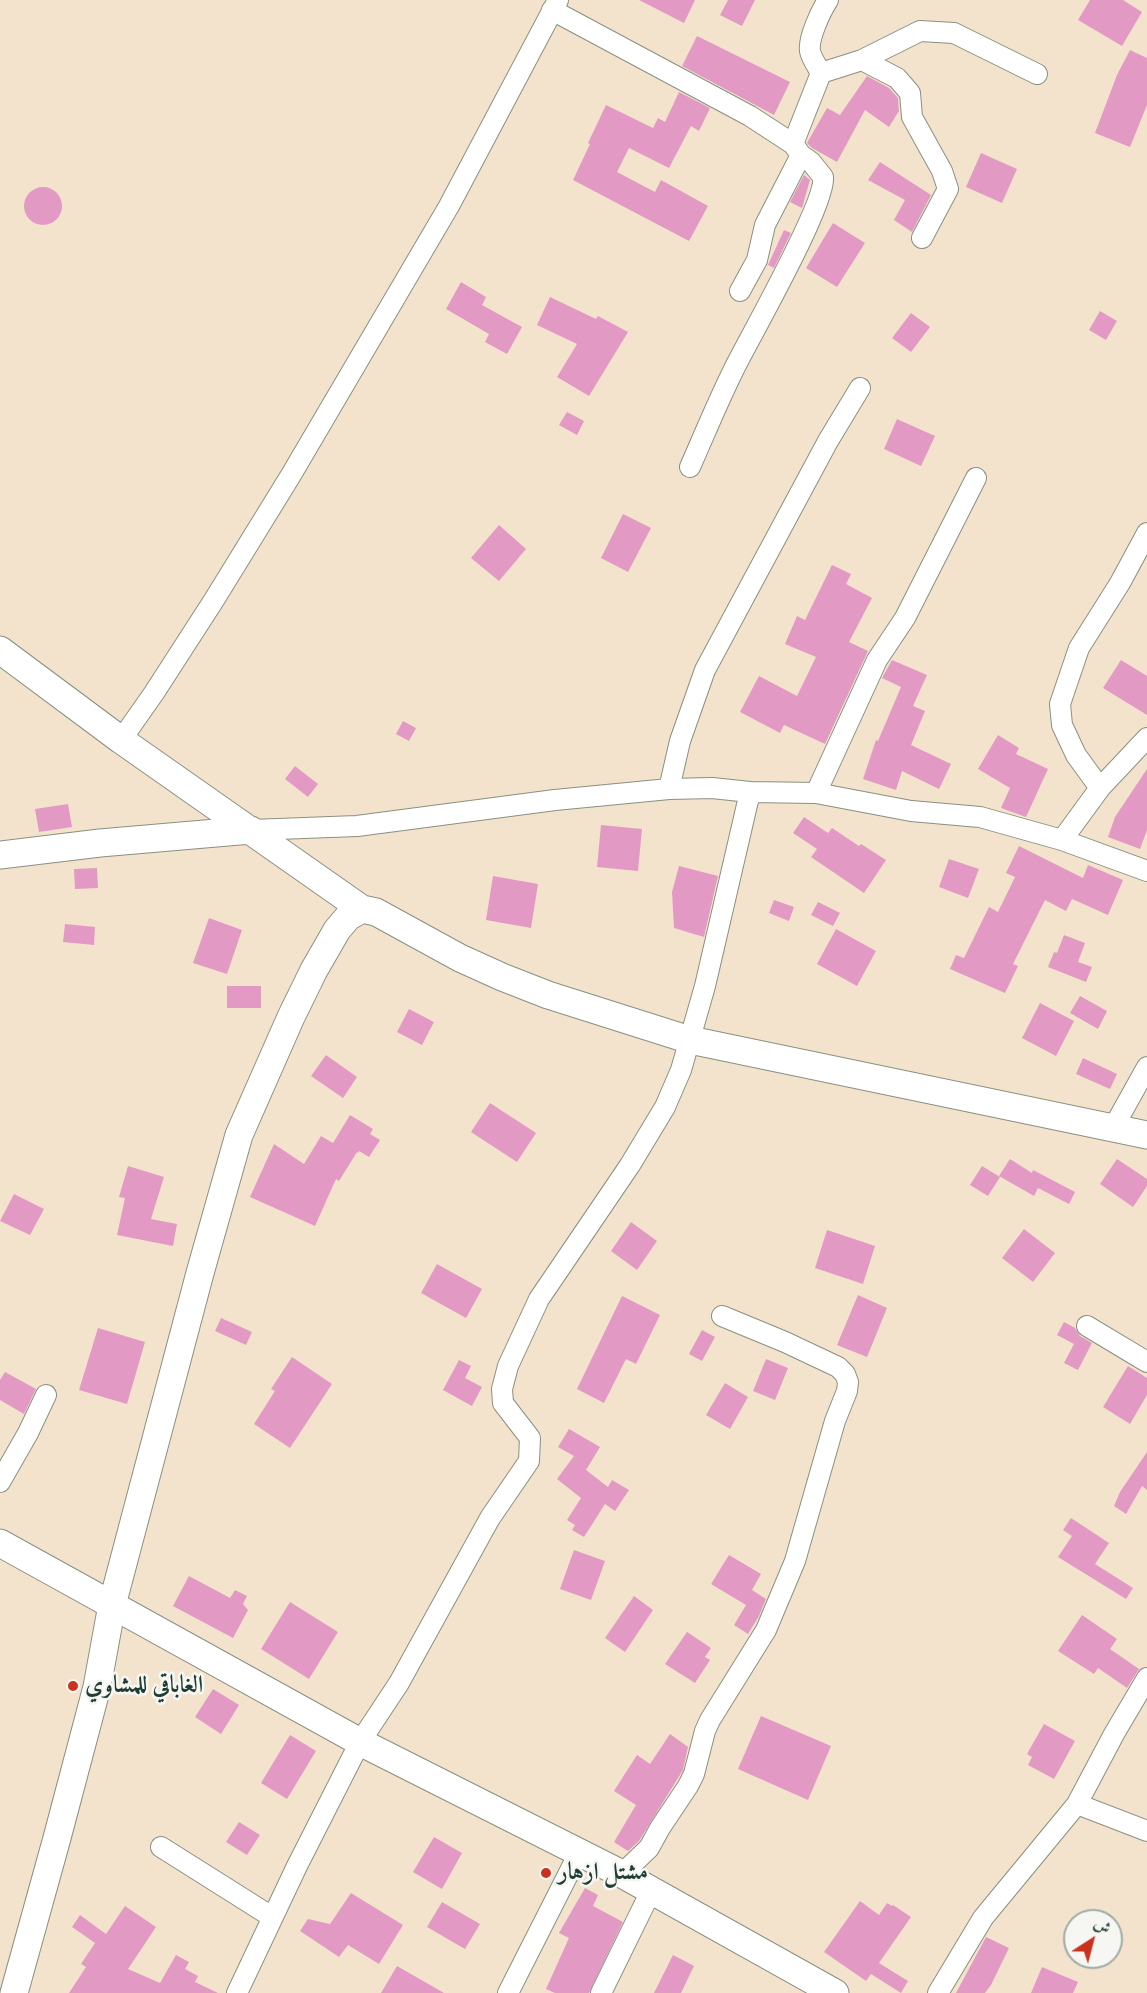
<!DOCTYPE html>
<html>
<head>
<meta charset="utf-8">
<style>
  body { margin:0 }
  #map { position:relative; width:1147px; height:1993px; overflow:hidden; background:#f3e3cd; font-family:"IM FELL Great Primer",Amiri,serif }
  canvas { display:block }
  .north { position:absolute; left:1063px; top:1909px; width:60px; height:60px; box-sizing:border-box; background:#f6f6f2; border:2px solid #a0aca6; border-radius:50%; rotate:36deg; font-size:16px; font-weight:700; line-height:24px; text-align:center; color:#1f3d34 }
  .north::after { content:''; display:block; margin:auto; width:21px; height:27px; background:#c8321e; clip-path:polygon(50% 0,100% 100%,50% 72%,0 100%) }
</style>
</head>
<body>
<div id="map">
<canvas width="1147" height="1993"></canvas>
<div class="north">ش</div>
</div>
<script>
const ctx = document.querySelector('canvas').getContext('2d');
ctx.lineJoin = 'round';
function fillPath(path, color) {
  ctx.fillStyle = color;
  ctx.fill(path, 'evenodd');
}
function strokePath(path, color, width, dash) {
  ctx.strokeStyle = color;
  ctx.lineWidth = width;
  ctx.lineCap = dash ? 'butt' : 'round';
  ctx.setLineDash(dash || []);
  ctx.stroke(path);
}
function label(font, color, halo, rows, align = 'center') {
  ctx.font = font + ' "IM FELL Great Primer",Amiri,serif';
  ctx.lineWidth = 5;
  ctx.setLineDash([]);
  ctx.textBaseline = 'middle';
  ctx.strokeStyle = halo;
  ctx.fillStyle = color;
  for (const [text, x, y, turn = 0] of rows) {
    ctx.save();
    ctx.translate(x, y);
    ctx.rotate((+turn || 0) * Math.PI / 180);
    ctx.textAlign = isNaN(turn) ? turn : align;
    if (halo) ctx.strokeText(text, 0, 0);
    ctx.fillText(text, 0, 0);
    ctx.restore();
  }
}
fillPath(new Path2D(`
  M 639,0 L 695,0 L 684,23 Z
  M 728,0 L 755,0 L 742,26 L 720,15 Z
  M 1090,0 L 1123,0 L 1142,12 L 1122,46 L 1078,20 Z
  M 697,36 L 790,82 L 774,115 L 682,66 Z
  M 1130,50 L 1147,58 L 1147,105 L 1130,147 L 1095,133 L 1117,75 Z
  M 867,76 L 889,88 L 898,98 L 899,111 L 889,127 L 865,110 L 837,162 L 812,148 L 807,143 L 827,108 L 840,115 Z
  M 679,92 L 710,108 L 699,131 L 691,126 L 669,168 L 629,148 L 617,172 L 655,192 L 661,180 L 708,206 L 689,241 L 573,180 L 590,144 L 588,143 L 606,105 L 653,128 L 658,118 L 665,122 Z
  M 981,153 L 1017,169 L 1002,203 L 966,187 Z
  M 880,162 L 931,195 L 912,232 L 894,220 L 905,200 L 868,180 Z
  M 804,175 L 810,180 L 802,208 L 790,202 Z
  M24 206a19 19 0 1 1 38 0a19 19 0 1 1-38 0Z
  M 833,223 L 865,243 L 837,287 L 806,268 Z
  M 784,230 L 791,233 L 774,268 L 768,265 Z
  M 461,282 L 486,297 L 482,305 L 522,327 L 507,354 L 485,342 L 489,334 L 446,309 Z
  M 550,297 L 596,319 L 598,316 L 628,332 L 589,396 L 557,377 L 577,344 L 537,325 Z
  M 1100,311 L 1117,321 L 1106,340 L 1089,330 Z
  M 911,313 L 930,327 L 911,352 L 892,338 Z
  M 567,412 L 584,421 L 577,435 L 559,425 Z
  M 897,419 L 935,436 L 921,466 L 884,449 Z
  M 623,514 L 651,528 L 628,572 L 601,558 Z
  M 499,525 L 526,549 L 499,581 L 471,558 Z
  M 832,565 L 851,574 L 846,584 L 872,598 L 849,642 L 868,651 L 825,744 L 784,725 L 780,733 L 740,712 L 759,676 L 797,696 L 816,657 L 785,644 L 797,616 L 805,620 Z
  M 892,660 L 927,675 L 913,706 L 925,711 L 911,745 L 951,764 L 939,789 L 902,771 L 896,790 L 863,779 L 876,740 L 878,741 L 901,687 L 882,678 Z
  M 1121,660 L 1147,676 L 1147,715 L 1103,688 Z
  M 403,721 L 416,728 L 409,741 L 396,734 Z
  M 998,735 L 1019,748 L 1016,754 L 1048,769 L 1026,817 L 1001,808 L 1010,788 L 978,769 Z
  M 295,766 L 318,784 L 308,797 L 285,779 Z
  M 1147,769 L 1147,830 L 1140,849 L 1108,837 L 1115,817 Z
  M 68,804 L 72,827 L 39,832 L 35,809 Z
  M 804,817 L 828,833 L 832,828 L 859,846 L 861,844 L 886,860 L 864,893 L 811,857 L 817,849 L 793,833 Z
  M 601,825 L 642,829 L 638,871 L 597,867 Z
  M 1019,846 L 1083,878 L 1088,865 L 1123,880 L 1108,915 L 1072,899 L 1066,911 L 1045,900 L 1013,964 L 1018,966 L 1005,993 L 950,969 L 956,955 L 964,958 L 989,907 L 998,912 L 1015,877 L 1006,873 Z
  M 949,859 L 979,869 L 968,898 L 939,887 Z
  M 679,866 L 718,876 L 704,937 L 674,928 L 672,892 Z
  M 97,868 L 98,888 L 75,889 L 74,869 Z
  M 493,876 L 538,884 L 531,928 L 486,920 Z
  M 774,900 L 794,907 L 789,921 L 769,913 Z
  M 818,902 L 840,913 L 833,926 L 811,915 Z
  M 209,918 L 242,930 L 227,974 L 193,963 Z
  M 65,924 L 95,927 L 94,945 L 63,942 Z
  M 836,929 L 876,951 L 857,986 L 817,964 Z
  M 1064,935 L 1085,943 L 1078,962 L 1092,967 L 1086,982 L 1048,967 L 1054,952 L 1057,953 Z
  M 227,986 L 261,986 L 261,1008 L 227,1008 Z
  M 1080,996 L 1107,1011 L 1098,1029 L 1070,1013 Z
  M 1040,1003 L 1074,1021 L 1056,1056 L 1022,1038 Z
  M 409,1009 L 434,1022 L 422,1045 L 397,1032 Z
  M 326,1055 L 357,1077 L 343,1098 L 311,1076 Z
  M 1083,1058 L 1117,1074 L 1110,1089 L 1076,1074 Z
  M 490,1103 L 536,1133 L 517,1162 L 471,1132 Z
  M 350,1115 L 373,1129 L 370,1134 L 380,1140 L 369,1157 L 359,1151 L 358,1153 L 357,1152 L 339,1181 L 336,1179 L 315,1226 L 250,1197 L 274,1144 L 304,1164 L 321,1136 L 333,1143 Z
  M 1010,1159 L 1032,1173 L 1033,1170 L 1075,1192 L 1069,1204 L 1038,1188 L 1034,1196 L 999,1176 Z
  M 1117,1159 L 1147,1179 L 1147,1186 L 1133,1207 L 1100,1184 Z
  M 128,1166 L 164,1177 L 151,1219 L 177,1224 L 173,1246 L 117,1235 L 125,1198 L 119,1197 Z
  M 982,1166 L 1000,1177 L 988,1196 L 970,1185 Z
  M 14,1194 L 44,1209 L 30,1235 L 0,1221 Z
  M 631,1222 L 657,1241 L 637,1270 L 611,1251 Z
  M 1024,1229 L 1055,1253 L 1033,1282 L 1002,1258 Z
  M 827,1230 L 875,1246 L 863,1284 L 815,1268 Z
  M 437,1264 L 482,1289 L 466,1318 L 421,1293 Z
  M 858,1295 L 887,1308 L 867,1357 L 837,1345 Z
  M 622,1296 L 660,1315 L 636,1364 L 626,1359 L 604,1403 L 577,1389 Z
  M 221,1318 L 252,1332 L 246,1345 L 215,1331 Z
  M 1064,1322 L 1075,1328 L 1080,1336 L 1092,1343 L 1078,1370 L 1064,1363 L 1074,1344 L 1057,1335 Z
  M 98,1328 L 145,1342 L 127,1404 L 79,1390 Z
  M 702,1330 L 715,1337 L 702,1361 L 689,1354 Z
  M 292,1357 L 332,1384 L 290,1448 L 254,1424 L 275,1391 L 271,1389 Z
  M 766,1359 L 788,1368 L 775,1400 L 753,1391 Z
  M 459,1360 L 471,1366 L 465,1378 L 482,1387 L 472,1406 L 443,1390 Z
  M 1128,1366 L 1147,1378 L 1147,1395 L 1130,1424 L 1103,1407 Z
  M 5,1372 L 36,1389 L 24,1414 L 0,1400 L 0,1380 Z
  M 725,1383 L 748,1397 L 730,1429 L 706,1415 Z
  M 569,1429 L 600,1447 L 586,1470 L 608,1487 L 612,1480 L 629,1490 L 615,1511 L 605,1504 L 584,1537 L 572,1530 L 575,1525 L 567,1520 L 581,1498 L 557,1479 L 574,1456 L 558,1447 Z
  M 1147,1452 L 1147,1490 L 1142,1486 L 1126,1514 L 1114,1506 L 1120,1492 Z
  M 1071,1518 L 1109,1543 L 1095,1564 L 1133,1588 L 1126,1599 L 1058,1557 L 1072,1536 L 1063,1530 Z
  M 574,1550 L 605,1561 L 591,1600 L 560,1589 Z
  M 729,1555 L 761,1574 L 752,1590 L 766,1599 L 759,1616 L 748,1634 L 734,1625 L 746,1605 L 711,1584 Z
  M 189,1576 L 230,1598 L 235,1590 L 247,1596 L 243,1604 L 248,1610 L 233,1638 L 173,1606 Z
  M 634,1596 L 653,1610 L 625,1652 L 605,1638 Z
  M 290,1602 L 338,1632 L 309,1679 L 261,1649 Z
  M 1082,1615 L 1117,1639 L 1110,1649 L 1139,1669 L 1127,1688 L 1098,1668 L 1094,1674 L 1058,1651 Z
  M 687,1632 L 711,1648 L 705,1657 L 710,1660 L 695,1683 L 665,1664 Z
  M 213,1689 L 239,1705 L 221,1734 L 195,1717 Z
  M 761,1716 L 831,1746 L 808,1800 L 738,1769 Z
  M 1044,1724 L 1075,1741 L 1054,1779 L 1028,1765 L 1032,1757 L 1027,1754 Z
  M 670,1734 L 688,1747 L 683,1770 L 639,1841 L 628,1851 L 614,1842 L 636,1805 L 614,1791 L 637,1755 L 650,1764 Z
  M 290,1735 L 316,1751 L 287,1799 L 261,1783 Z
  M 239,1822 L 260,1835 L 247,1855 L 226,1842 Z
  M 434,1837 L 462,1853 L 442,1889 L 413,1872 Z
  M 585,1888 L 598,1895 L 593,1906 L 623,1922 L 589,1993 L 555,1993 L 546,1989 L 569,1938 L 559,1933 Z
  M 351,1893 L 403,1925 L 379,1964 L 348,1945 L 339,1957 L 300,1931 L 308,1919 L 330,1924 Z
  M 860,1901 L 879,1915 L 887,1903 L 892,1906 L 893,1905 L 911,1917 L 879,1963 L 908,1981 L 901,1993 L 871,1974 L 866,1981 L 824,1952 Z
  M 442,1902 L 480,1924 L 465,1949 L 427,1927 Z
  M 125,1906 L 156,1927 L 128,1969 L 160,1983 L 176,1955 L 189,1962 L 185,1969 L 198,1976 L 195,1982 L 218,1993 L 69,1993 L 86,1967 L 81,1964 L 95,1943 L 72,1927 L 80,1915 L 106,1934 Z
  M 986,1937 L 1009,1948 L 991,1985 L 985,1993 L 956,1993 Z
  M 673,1955 L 694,1966 L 681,1993 L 654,1993 Z
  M 397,1966 L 444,1993 L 381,1993 Z
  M 1042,1967 L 1078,1982 L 1073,1993 L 1031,1993 Z`), '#e29ac4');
const street = new Path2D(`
  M 552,10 L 750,116 L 793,144 L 801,155 L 811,162 L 823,177 C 827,202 751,335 735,367 C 719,399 705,433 690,467
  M 862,60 L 897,78 L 910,93 L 912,117 L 942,171 L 948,189 L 922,238
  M 821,73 L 862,60 L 920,31 L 954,33 L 1037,74
  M 793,144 L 821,73 C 818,67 811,58 810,51 C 808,38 821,11 828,0
  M 740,291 L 757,260 L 765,225 L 801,155
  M 121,740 L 154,693 L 214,600 L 291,475 L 449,206 L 558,0
  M 1100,788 L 1076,755 L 1062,725 L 1060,704 L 1079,648 L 1120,583 L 1147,533
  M 669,789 L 680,741 L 705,670 L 828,441 L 860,388
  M 816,793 L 877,660 L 905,618 L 976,478
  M 251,830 L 357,826 L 555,800 L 669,789 L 712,788 L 750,792 L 816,793 L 911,811 L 980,817 L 1062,840 L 1147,871
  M 1062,840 L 1100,788 L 1147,738
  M 1113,1128 L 1147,1067
  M 1087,1326 L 1147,1362
  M 0,1482 L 28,1433 L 46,1395
  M 1077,1804 L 1147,1831
  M 161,1847 L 272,1917
  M 622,1874 L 649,1848 L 660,1828 L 688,1786 L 694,1774 L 705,1731 L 710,1720 L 766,1630 L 795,1561 L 835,1421 L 847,1391 L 848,1382 L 845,1374 L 838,1367 L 785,1342 L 722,1316
  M 237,1993 L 297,1866 L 360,1742 L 399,1683 L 490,1518 L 529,1461 L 530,1438 L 503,1403 L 502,1389 L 508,1366 L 539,1299 L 630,1165 L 665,1107 L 681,1070 L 705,986 L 750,792
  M 508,1993 L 579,1853
  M 601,1993 L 651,1891
  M 938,1993 L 983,1918 L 1077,1804 L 1114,1734 L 1147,1678`);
const secondary = new Path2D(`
  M 0,650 L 121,740 L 362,909
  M 0,855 L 100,843 L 251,830
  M 0,1543 L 360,1742 L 622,1874 L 835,1993
  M 14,1993 L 57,1838 L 97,1687 L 112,1605 L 200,1273 L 239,1135 L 291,1017 L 314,970 L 337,930 L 348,917 L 362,909 L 376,912 L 460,958 L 502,977 L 548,995 L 690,1040 L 1147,1135`);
strokePath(street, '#899080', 22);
strokePath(secondary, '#899080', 29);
strokePath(street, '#fff', 20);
strokePath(secondary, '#fff', 27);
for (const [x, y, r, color] of [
  [73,1686,6,"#c8321e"],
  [546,1873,6,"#c8321e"]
]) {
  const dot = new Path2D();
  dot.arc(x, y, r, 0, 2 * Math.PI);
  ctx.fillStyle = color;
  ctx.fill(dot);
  strokePath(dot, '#f6f6f2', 2);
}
label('bold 24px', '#1f3d34', '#f6f6f2', [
  ["الغاباقي للمشاوي",85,1686],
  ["مشتل ازهار",558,1873]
], 'left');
</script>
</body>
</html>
